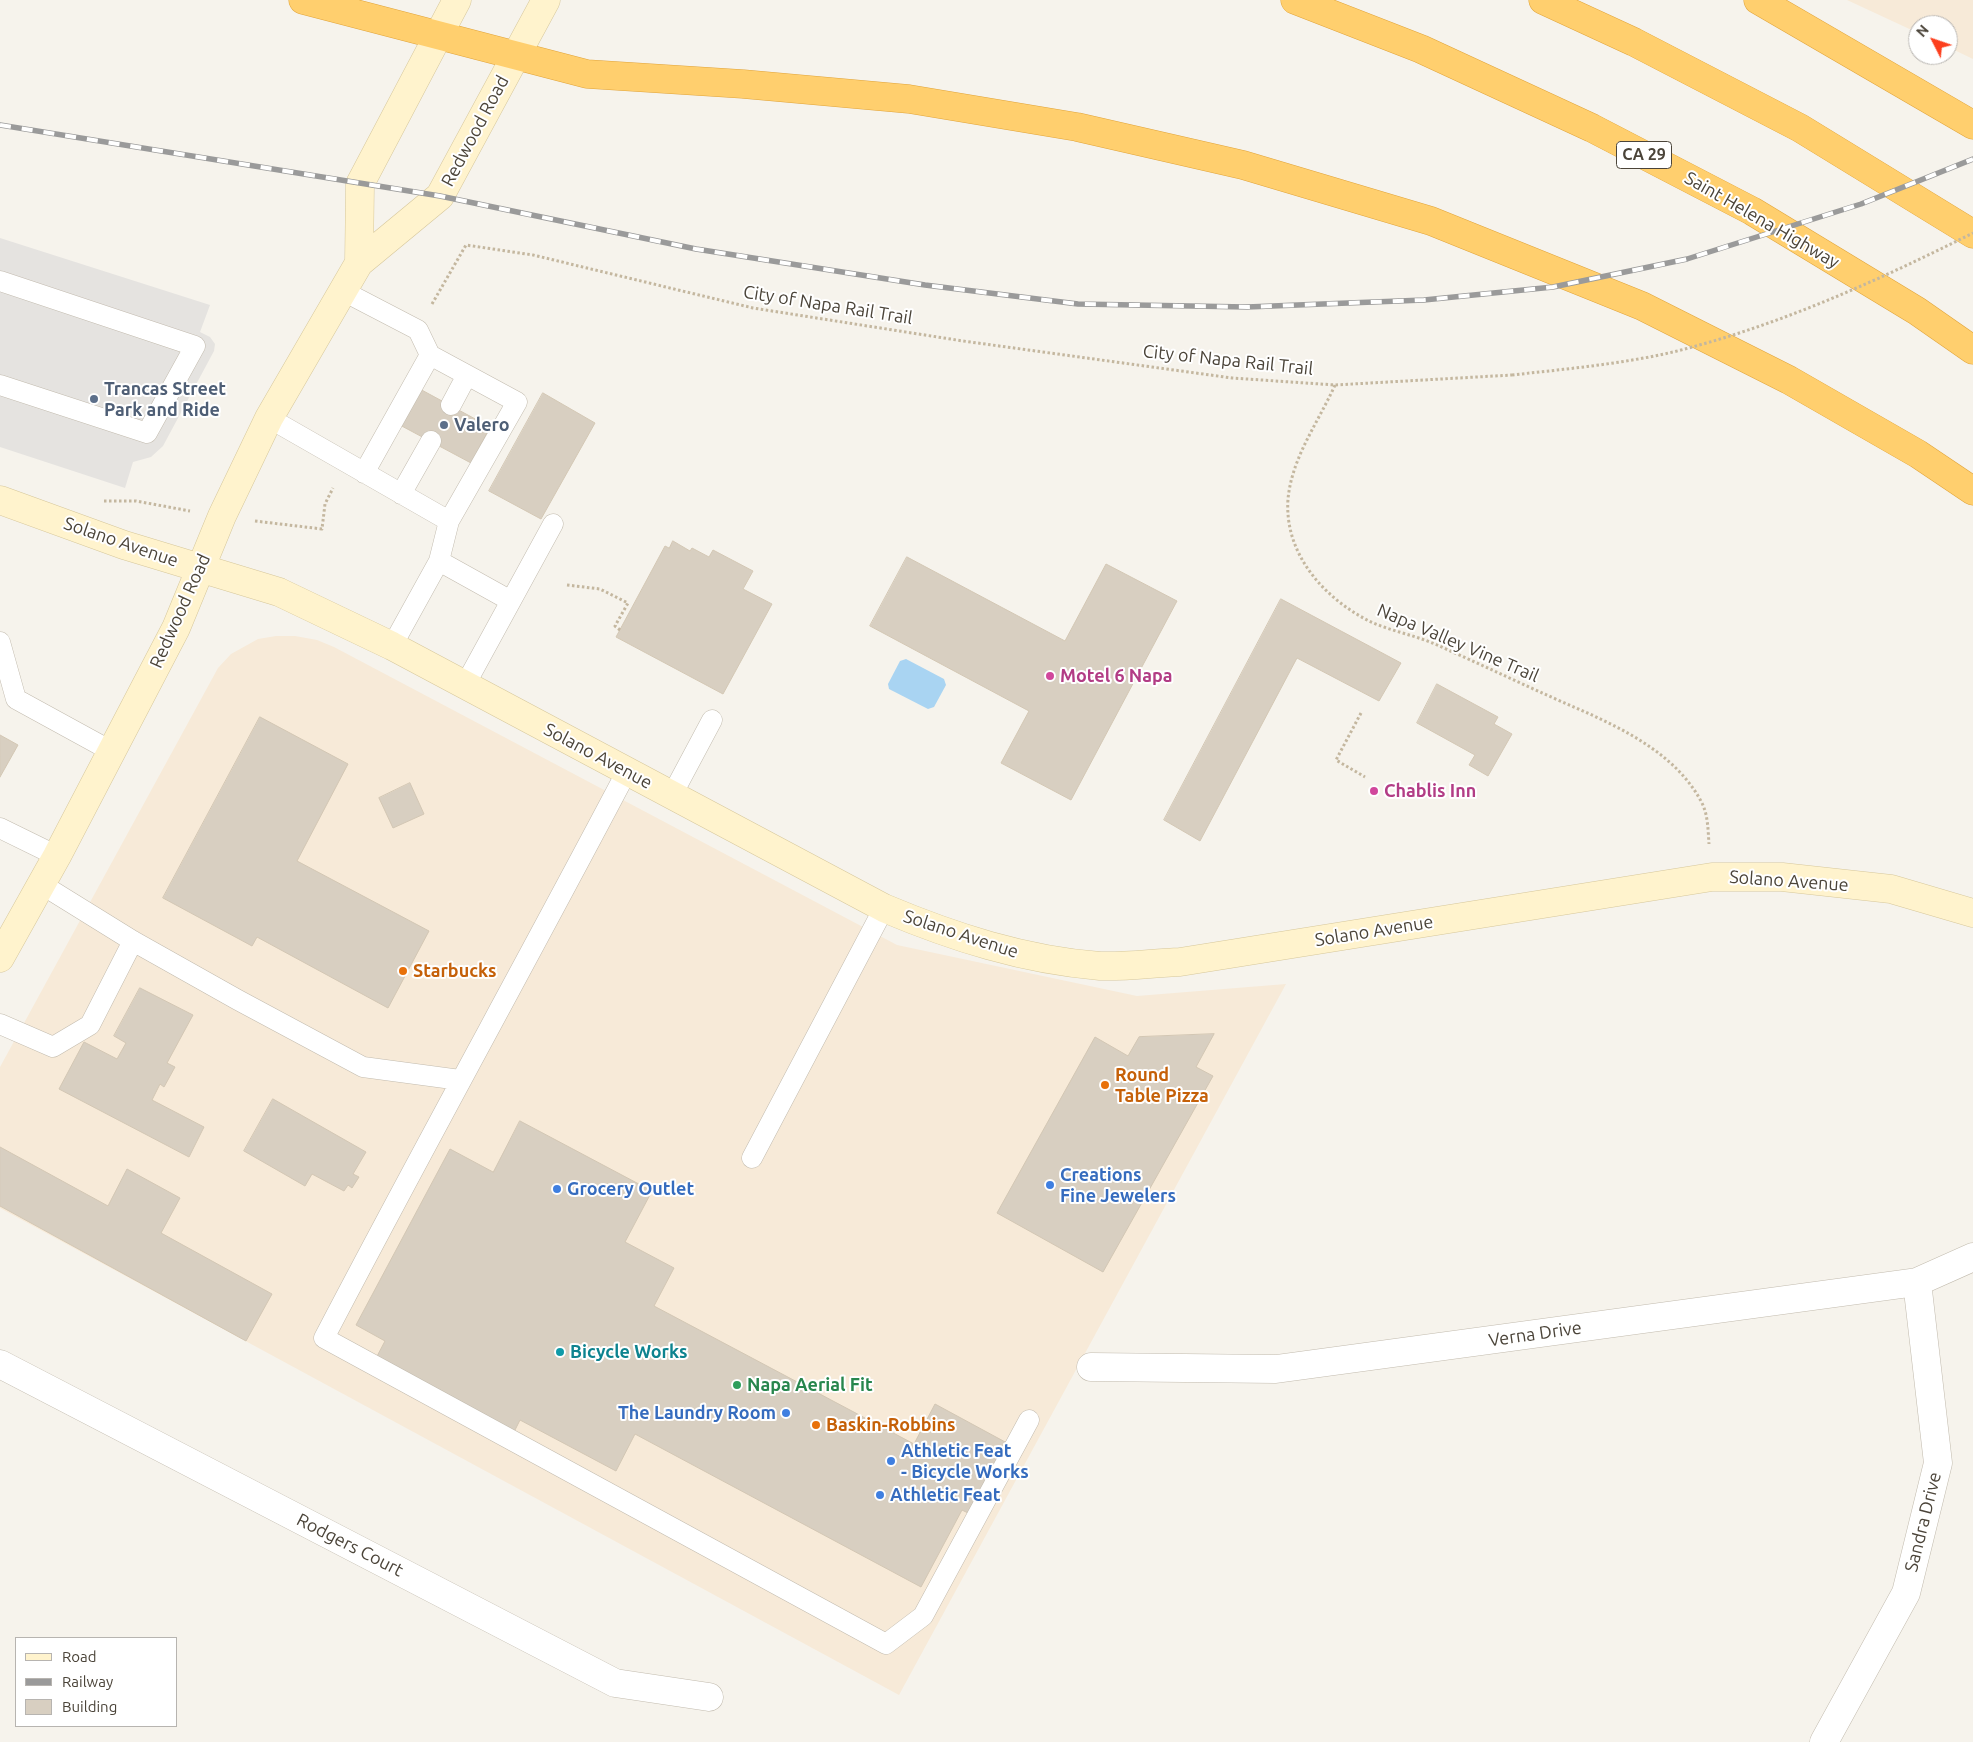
<!DOCTYPE html>
<html>
<head>
<meta charset="utf-8">
<style>
  body { margin:0 }
  #map { position:relative; width:1973px; height:1742px; overflow:hidden; background:#f6f3ec; font-family:Ubuntu,sans-serif }
  canvas { display:block }
  .legend { position:absolute; left:15px; top:1637px; width:162px; height:90px; box-sizing:border-box; background:#fff; border:1px solid #b7b4b0; margin:0; padding:6px 9px; list-style:none; font-size:15px; color:#4b4439 }
  .legend li { display:flex; align-items:center; gap:10px; height:25px }
  .legend b { width:25px; border:1px solid #b7b4b0 }
  .north { position:absolute; left:1908px; top:15px; width:50px; height:50px; box-sizing:border-box; background:#fff; border:1px solid #b7b4b0; border-radius:50%; rotate:311deg; font-size:14px; font-weight:700; line-height:20px; text-align:center; color:#4b4439 }
  .north::after { content:''; display:block; margin:auto; width:18px; height:22px; background:#fc3f1d; clip-path:polygon(50% 0,100% 100%,50% 72%,0 100%) }
</style>
</head>
<body>
<div id="map">
<canvas width="1973" height="1742"></canvas>
<ul class="legend">
<li><b style="height:6px;background:#fff3cd"></b>Road</li>
<li><b style="height:6px;background:#9a9a9a"></b>Railway</li>
<li><b style="height:14px;background:#d8cfc1"></b>Building</li>
</ul>
<div class="north">N</div>
</div>
<script>
const ctx = document.querySelector('canvas').getContext('2d');
ctx.lineJoin = 'round';
function fillPath(path, color) {
  ctx.fillStyle = color;
  ctx.fill(path, 'evenodd');
}
function strokePath(path, color, width, dash) {
  ctx.strokeStyle = color;
  ctx.lineWidth = width;
  ctx.lineCap = dash ? 'butt' : 'round';
  ctx.setLineDash(dash || []);
  ctx.stroke(path);
}
function label(font, color, halo, rows, align = 'center') {
  ctx.font = font + ' Ubuntu,sans-serif';
  ctx.lineWidth = 4;
  ctx.setLineDash([]);
  ctx.textBaseline = 'middle';
  ctx.strokeStyle = halo;
  ctx.fillStyle = color;
  for (const [text, x, y, turn = 0] of rows) {
    ctx.save();
    ctx.translate(x, y);
    ctx.rotate((+turn || 0) * Math.PI / 180);
    ctx.textAlign = isNaN(turn) ? turn : align;
    if (halo) ctx.strokeText(text, 0, 0);
    ctx.fillText(text, 0, 0);
    ctx.restore();
  }
}
fillPath(new Path2D(`
  M 1847,0 L 1973,0 L 1973,59 L 1948,47 L 1948,25 L 1918,25 L 1918,33 Z
  M 276,636 L 295,636 L 317,640 L 334,647 L 897,945 L 1137,996 L 1286,984 L 899,1695 L 0,1208 L 0,1067 L 218,668 L 231,654 L 258,639 Z`), '#f7ead8');
fillPath(new Path2D(`
  M 0,238 L 210,305 L 200,332 L 210,337 L 215,344 L 214,351 L 163,446 L 151,457 L 133,462 L 125,488 L 0,447 Z`), '#e5e3e0');
fillPath(new Path2D(`
  M 906,659 L 944,679 L 946,685 L 934,707 L 928,709 L 889,689 L 888,684 L 900,661 Z`), '#a9d4f2');
const building = new Path2D(`
  M 418,388 L 490,427 L 471,463 L 398,424 Z
  M 543,393 L 595,423 L 541,519 L 489,491 Z
  M 673,541 L 690,551 L 692,548 L 709,557 L 713,550 L 753,571 L 743,589 L 772,604 L 723,694 L 616,637 L 665,546 L 669,548 Z
  M 907,557 L 1065,641 L 1106,564 L 1177,601 L 1071,800 L 1001,763 L 1029,711 L 870,626 Z
  M 1281,599 L 1401,663 L 1379,701 L 1297,658 L 1200,841 L 1164,820 Z
  M 1437,684 L 1498,717 L 1494,724 L 1512,734 L 1488,776 L 1469,765 L 1475,755 L 1417,723 Z
  M 260,717 L 348,764 L 297,861 L 429,931 L 388,1008 L 257,937 L 252,946 L 163,898 Z
  M 0,735 L 18,745 L 0,777 Z
  M 410,783 L 424,814 L 393,828 L 379,798 Z
  M 140,988 L 193,1015 L 167,1063 L 175,1067 L 164,1087 L 160,1084 L 152,1100 L 204,1127 L 189,1157 L 59,1089 L 84,1042 L 117,1059 L 126,1043 L 114,1036 Z
  M 1214,1034 L 1196,1067 L 1213,1076 L 1103,1272 L 997,1213 L 1095,1037 L 1128,1056 L 1139,1037 Z
  M 273,1099 L 366,1152 L 353,1174 L 359,1177 L 352,1188 L 348,1185 L 344,1191 L 312,1174 L 305,1186 L 244,1151 Z
  M 520,1121 L 652,1191 L 625,1242 L 674,1268 L 654,1306 L 914,1444 L 935,1404 L 1007,1443 L 970,1514 L 962,1510 L 921,1587 L 635,1434 L 616,1471 L 520,1420 L 512,1436 L 374,1362 L 385,1341 L 356,1325 L 450,1149 L 493,1172 Z
  M 0,1147 L 108,1206 L 127,1169 L 180,1198 L 161,1233 L 272,1294 L 246,1341 L 0,1206 Z`);
fillPath(building, '#d8cfc1');
strokePath(building, '#d3c7b4', 1);
const lane = new Path2D(`
  M 0,281 L 195,346 L 147,433 L 0,385
  M 343,291 L 418,330 L 430,355 L 517,402 L 449,521 L 439,561 L 392,646
  M 451,405 L 467,375
  M 269,418 L 449,521
  M 364,473 L 430,355
  M 401,494 L 431,441
  M 439,561 L 511,601
  M 0,642 L 16,699 L 111,751
  M 465,685 L 553,524
  M 627,771 C 527,961 423,1148 324,1338 L 886,1644 L 923,1616 L 1029,1420
  M 672,795 L 712,720
  M 0,828 L 57,856
  M 41,884 L 133,941 L 238,1000 L 363,1067 L 460,1080
  M 0,1024 L 53,1047 L 90,1025 L 133,941
  M 752,1158 L 884,908`);
const street = new Path2D(`
  M 0,1364 L 615,1683 L 709,1697
  M 1091,1367 L 1276,1369 L 1917,1282 L 1973,1257
  M 1824,1742 L 1906,1593 L 1938,1463 L 1917,1282`);
const secondary = new Path2D(`
  M 359,263 L 360,184 L 457,0
  M 0,500 L 124,545 L 279,592 L 392,646 L 884,908 C 953,937 1024,960 1100,966 C 1126,967 1153,963 1180,962 L 1712,877 L 1782,877 L 1891,889 L 1973,913
  M 0,958 L 57,856 L 176,628 L 222,516 L 269,418 L 359,263 L 440,196 L 546,0`);
const highway = new Path2D(`
  M 303,0 L 587,74 L 743,84 L 909,99 L 1077,127 L 1243,165 L 1431,221 L 1642,306 L 1789,380 L 1918,454 L 1973,491
  M 1295,0 L 1421,49 L 1592,128 L 1752,211 L 1917,311 L 1973,350
  M 1543,0 L 1634,42 L 1800,128 L 1973,234
  M 1758,0 L 1973,125`);
strokePath(lane, '#c2bbae', 21);
strokePath(street, '#c2bbae', 29);
strokePath(secondary, '#d6c79b', 29);
strokePath(highway, '#e0a43c', 29);
strokePath(new Path2D(`
  M 432,304 L 466,245 L 533,255 L 753,308 L 963,341 L 1232,378 L 1335,385 L 1512,375
  M 1335,385 C 1318,423 1292,457 1288,499 C 1284,554 1324,598 1369,621 C 1390,631 1415,635 1437,645 C 1471,660 1505,676 1540,692 C 1597,718 1671,743 1702,803 C 1708,815 1708,830 1709,844
  M 104,501 L 136,501 L 190,511
  M 255,521 L 322,529 L 325,504 L 333,488
  M 567,585 L 600,589 L 628,603 L 615,626 L 620,630
  M 1361,713 L 1336,760 L 1365,777`), '#c4b79f', 3, [2.5, 2.5]);
strokePath(lane, '#fff', 20);
strokePath(street, '#fff', 28);
strokePath(secondary, '#fff3cd', 28);
strokePath(highway, '#ffcf6e', 28);
const rail = new Path2D(`
  M 0,125 L 440,196 L 696,249 L 925,285 L 1078,304 L 1247,307 L 1424,300 L 1553,287 L 1687,259 L 1861,204 L 1973,159`);
strokePath(rail, '#9a9a9a', 5.5);
strokePath(rail, '#fff', 4, [11]);
strokePath(new Path2D(`
  M 1512,375 C 1566,369 1621,364 1673,352 C 1778,326 1877,281 1973,233`), '#c4b79f', 3, [2.5, 2.5]);
for (const [x, y, r, color] of [
  [94,399,5,"#5c6f8a"],
  [444,425,5,"#5c6f8a"],
  [1050,676,5,"#d1479c"],
  [1374,791,5,"#d1479c"],
  [403,971,5,"#e8710a"],
  [1105,1085,5,"#e8710a"],
  [1050,1185,5,"#3f7fe0"],
  [557,1189,5,"#3f7fe0"],
  [560,1352,5,"#0f9aa8"],
  [737,1385,5,"#2e9e5b"],
  [786,1413,5,"#3f7fe0"],
  [816,1425,5,"#e8710a"],
  [891,1461,5,"#3f7fe0"],
  [880,1495,5,"#3f7fe0"]
]) {
  const dot = new Path2D();
  dot.arc(x, y, r, 0, 2 * Math.PI);
  ctx.fillStyle = color;
  ctx.fill(dot);
  strokePath(dot, '#fff', 2);
}
for (const [x, y, w] of [
  [1644,155,55]
]) {
  const box = new Path2D();
  box.roundRect(x - w / 2, y - 13.5, w, 27, 4);
  ctx.fillStyle = '#fff';
  ctx.fill(box);
  strokePath(box, '#4b4439', 1);
}
label('bold 16px', '#4b4439', null, [
  ["CA 29",1644,155]
]);
label('18px', '#4b4439', '#fff', [
  ["Redwood Road",475,131,-62],
  ["Saint Helena Highway",1762,220,30],
  ["City of Napa Rail Trail",828,305,9],
  ["City of Napa Rail Trail",1228,360,6],
  ["Solano Avenue",121,542,19],
  ["Redwood Road",180,611,-66],
  ["Napa Valley Vine Trail",1458,643,23],
  ["Solano Avenue",598,756,28],
  ["Solano Avenue",1789,881,4],
  ["Solano Avenue",1374,931,-9],
  ["Solano Avenue",961,934,18],
  ["Verna Drive",1535,1334,-8],
  ["Sandra Drive",1923,1522,-76],
  ["Rodgers Court",350,1545,27]
]);
label('bold 18px', '#4e5e75', '#fff', [
  ["Trancas Street",104,389],
  ["Park and Ride",104,410],
  ["Valero",454,425]
], 'left');
label('bold 18px', '#b23c85', '#fff', [
  ["Motel 6 Napa",1060,676],
  ["Chablis Inn",1384,791]
], 'left');
label('bold 18px', '#c56008', '#fff', [
  ["Starbucks",413,971],
  ["Round",1115,1075],
  ["Table Pizza",1115,1096],
  ["Baskin-Robbins",826,1425]
], 'left');
label('bold 18px', '#366cbe', '#fff', [
  ["Creations",1060,1175],
  ["Fine Jewelers",1060,1196],
  ["Grocery Outlet",567,1189],
  ["The Laundry Room",776,1413,"right"],
  ["Athletic Feat",901,1451],
  ["- Bicycle Works",901,1472],
  ["Athletic Feat",890,1495]
], 'left');
label('bold 18px', '#0d838f', '#fff', [
  ["Bicycle Works",570,1352]
], 'left');
label('bold 18px', '#27864d', '#fff', [
  ["Napa Aerial Fit",747,1385]
], 'left');
</script>
</body>
</html>
